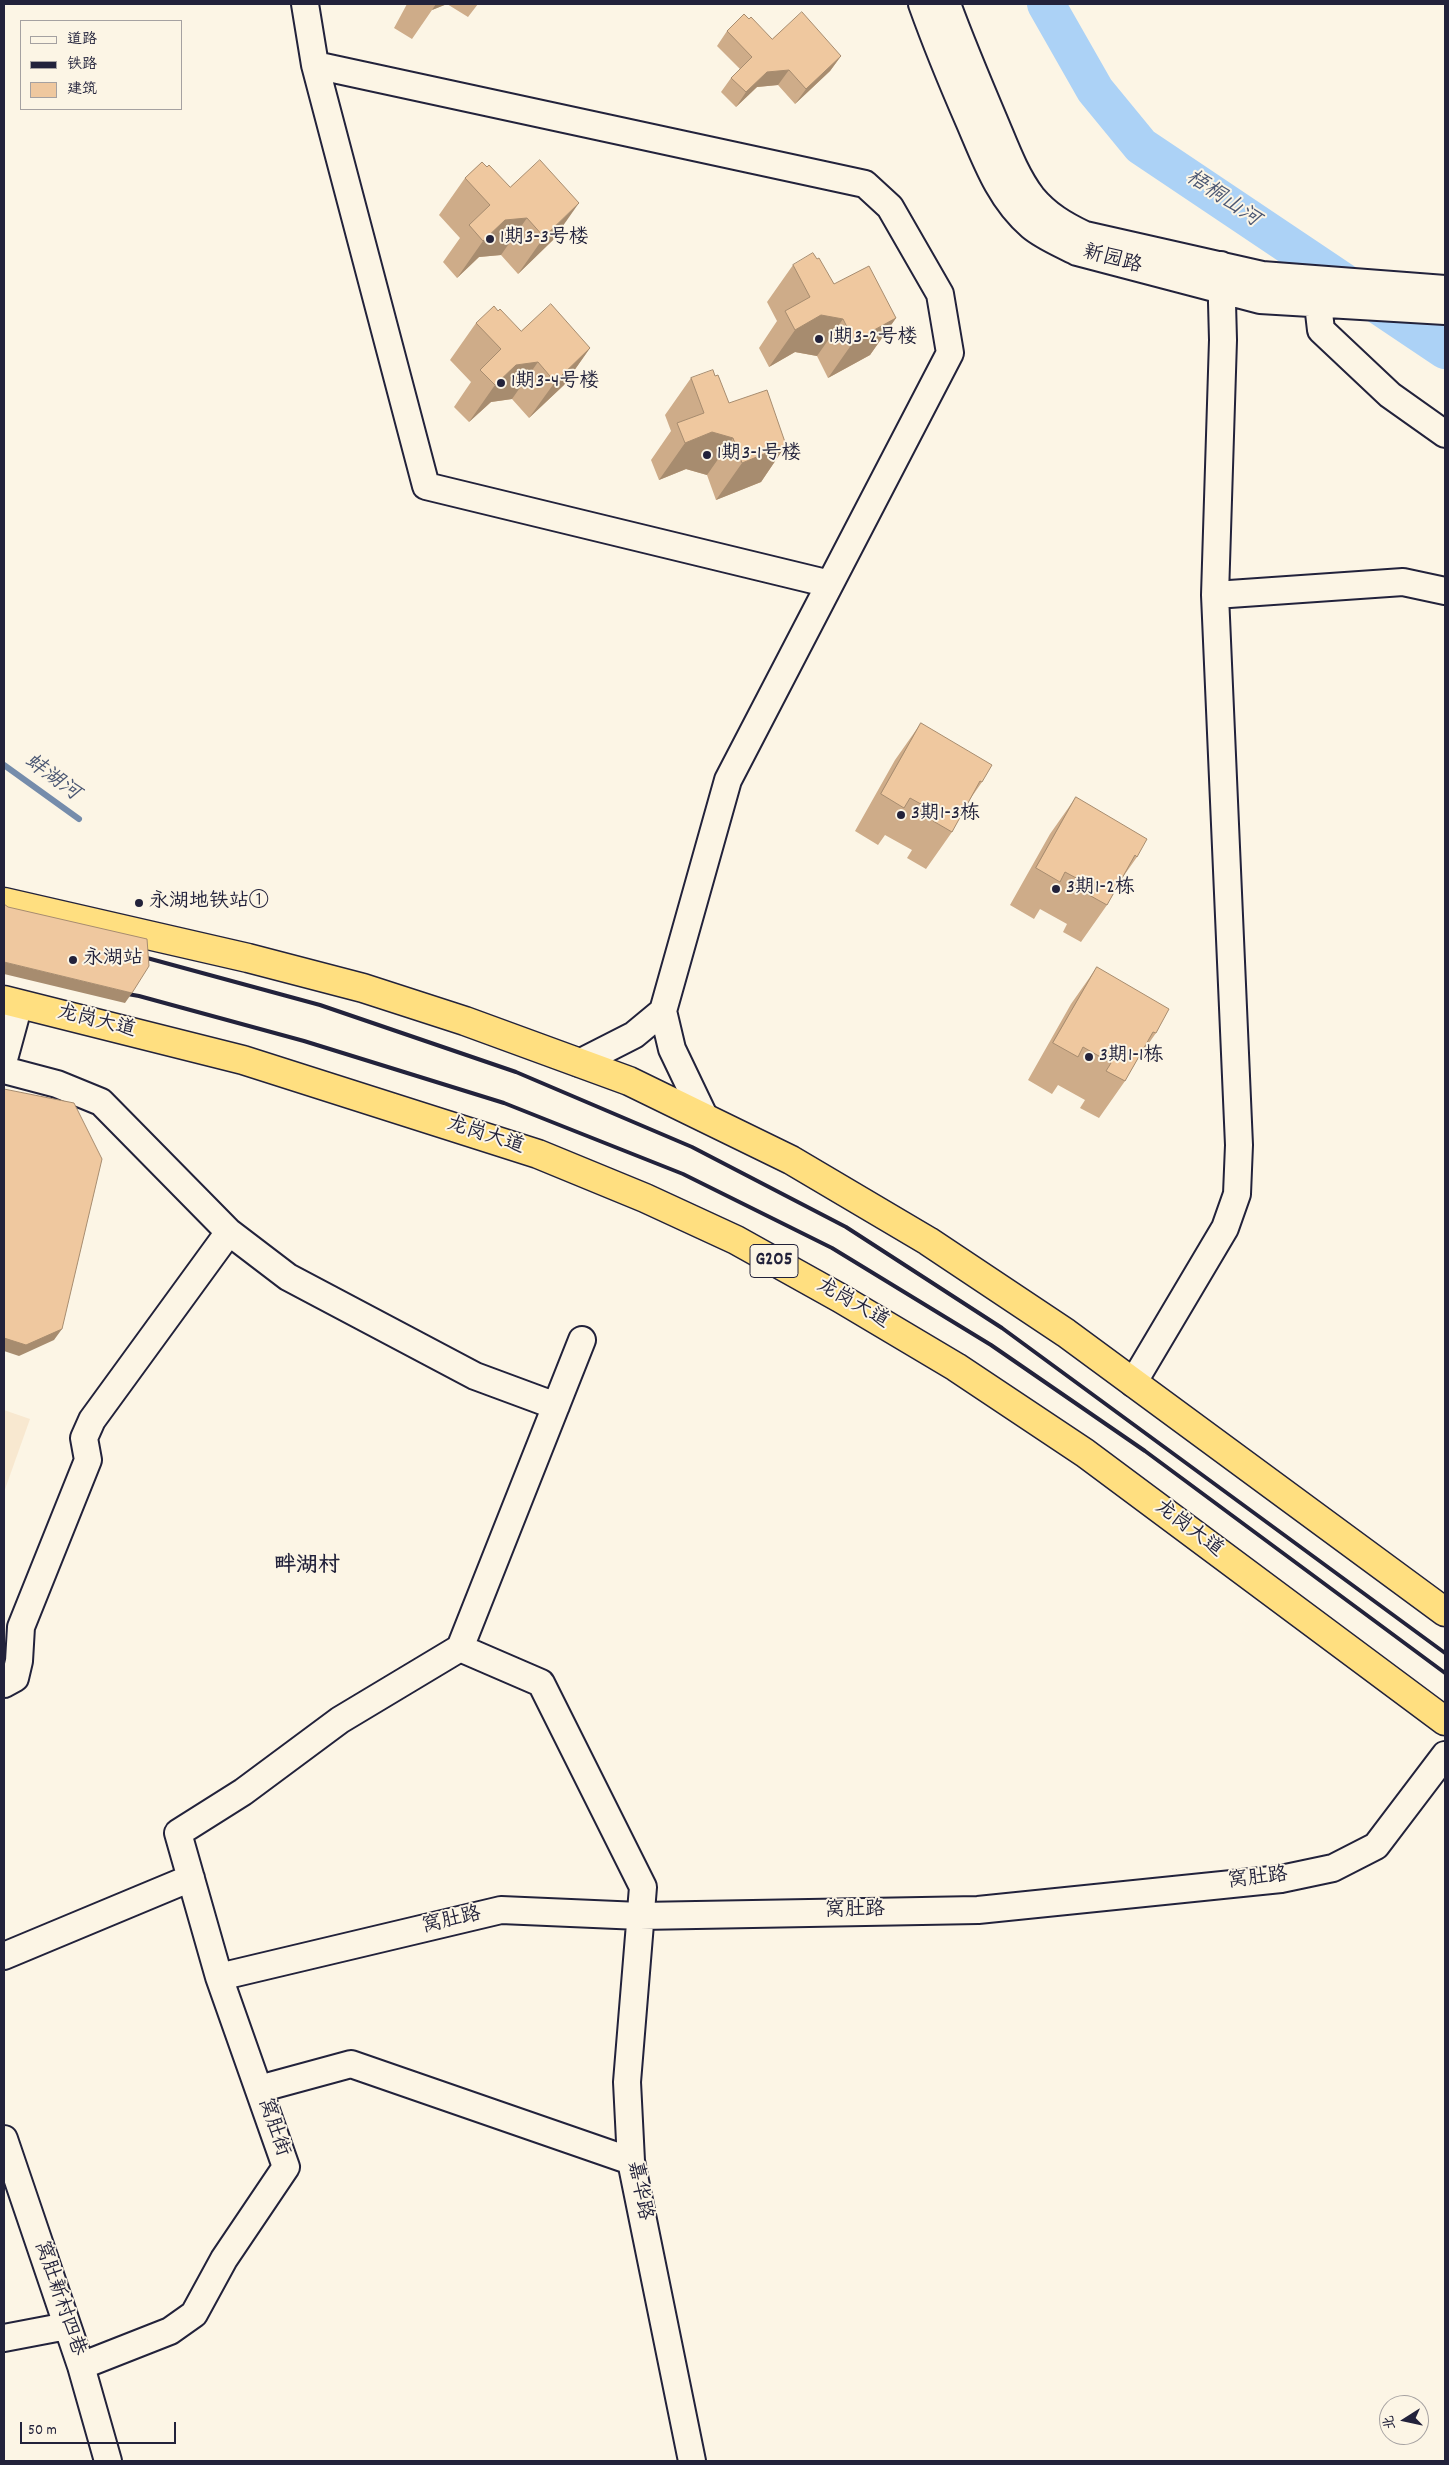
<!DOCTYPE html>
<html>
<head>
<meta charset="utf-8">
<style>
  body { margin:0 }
  #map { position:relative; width:1449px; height:2465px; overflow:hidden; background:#fcf5e5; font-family:Dekko,"LXGW WenKai TC",sans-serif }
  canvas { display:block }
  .frame { position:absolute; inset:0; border:5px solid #22223b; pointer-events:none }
  .legend { position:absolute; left:20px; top:20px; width:162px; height:90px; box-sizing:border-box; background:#fcf5e5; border:1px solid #a5a1a1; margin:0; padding:6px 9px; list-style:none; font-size:15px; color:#22223b }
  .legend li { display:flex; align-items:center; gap:10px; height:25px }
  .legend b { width:25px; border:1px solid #a5a1a1 }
  .north { position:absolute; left:1379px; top:2395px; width:50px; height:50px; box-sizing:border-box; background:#fcf5e5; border:1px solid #a5a1a1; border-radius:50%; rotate:260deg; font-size:14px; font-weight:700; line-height:20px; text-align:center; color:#22223b }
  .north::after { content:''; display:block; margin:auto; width:18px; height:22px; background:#22223b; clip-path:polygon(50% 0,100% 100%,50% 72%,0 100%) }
  .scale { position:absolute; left:20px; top:2422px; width:156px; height:22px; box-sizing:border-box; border:2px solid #22223b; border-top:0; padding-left:6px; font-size:15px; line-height:18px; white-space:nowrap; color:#22223b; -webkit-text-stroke:4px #fcf5e5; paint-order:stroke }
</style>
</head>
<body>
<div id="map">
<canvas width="1449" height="2465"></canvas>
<div class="frame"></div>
<ul class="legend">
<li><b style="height:6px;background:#fcf5e5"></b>道路</li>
<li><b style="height:6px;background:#22223b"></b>铁路</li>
<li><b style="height:14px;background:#efc89f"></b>建筑</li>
</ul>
<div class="north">北</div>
<div class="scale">50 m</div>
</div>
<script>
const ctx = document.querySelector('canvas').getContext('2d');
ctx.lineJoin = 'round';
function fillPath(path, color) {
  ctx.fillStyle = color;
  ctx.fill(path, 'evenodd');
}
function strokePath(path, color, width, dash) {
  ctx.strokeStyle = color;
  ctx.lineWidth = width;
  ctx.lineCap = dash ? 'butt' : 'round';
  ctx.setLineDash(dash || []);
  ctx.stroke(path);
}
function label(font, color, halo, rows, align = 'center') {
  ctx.font = font + ' Dekko,"LXGW WenKai TC",sans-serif';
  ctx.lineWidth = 4;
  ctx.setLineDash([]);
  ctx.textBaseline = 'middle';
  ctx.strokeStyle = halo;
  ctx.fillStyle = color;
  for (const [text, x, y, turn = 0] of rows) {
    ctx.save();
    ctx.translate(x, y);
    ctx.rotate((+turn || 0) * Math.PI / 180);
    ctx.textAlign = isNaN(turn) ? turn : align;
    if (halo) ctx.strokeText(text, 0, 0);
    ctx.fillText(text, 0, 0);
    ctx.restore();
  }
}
fillPath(new Path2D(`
  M 4,1410 L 30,1419 L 4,1492 Z`), '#f8e8d0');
strokePath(new Path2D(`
  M 4,765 L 79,819`), '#758cab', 6);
strokePath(new Path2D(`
  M 1046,4 L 1095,90 L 1141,146 L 1445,350`), '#acd2f6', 38);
const minor = new Path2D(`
  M 305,4 L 315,65 L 426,486 L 830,584
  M 922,4 C 936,43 952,82 969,121 C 985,158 999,199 1031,226 C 1044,237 1062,244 1077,252 L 1260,300 L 1445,311
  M 947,4 C 962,45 979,85 996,125 C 1006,149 1016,176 1032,197 C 1047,215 1064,225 1085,235 L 1262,275 L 1445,289
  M 315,65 L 865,184 L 890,207 L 940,294 L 950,353 L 728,780 L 663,1011
  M 1318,304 L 1321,330 L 1390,395 L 1445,434
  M 1215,595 L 1403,582 L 1445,591
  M 4,1059 L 19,1004
  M 579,1063 L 634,1035 L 663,1011 L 672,1049 L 705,1118
  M 4,1070 L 57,1084 L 101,1102 L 229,1232 L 288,1277 L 475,1376 L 556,1406
  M 1133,1383 L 1225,1228 L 1237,1194 L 1239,1145 L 1215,595 L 1223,340 L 1221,265
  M 460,1648 L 541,1683 L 643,1887 L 627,2082 L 631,2161 L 692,2461
  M 4,1684 L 15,1678 L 19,1661 L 21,1627 L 88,1460 L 84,1438 L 92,1420 L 229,1232
  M 4,1956 L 191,1878
  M 219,1977 L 501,1910 L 640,1916 L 978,1910 L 1281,1879 L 1333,1868 L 1376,1846 L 1445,1755
  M 259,2089 L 351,2064 L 631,2161
  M 4,2139 L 81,2366 L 108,2461
  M 4,2338 L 67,2326
  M 81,2366 L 170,2331 L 194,2314 L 224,2259 L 286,2167 L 219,1977 L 178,1833 L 243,1792 L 340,1720 L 460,1648 L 582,1340`);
const highway = new Path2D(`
  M 4,902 L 248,958 L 363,988 L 465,1021 L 629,1081 L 791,1160 L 928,1241 L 1066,1333 L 1445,1612
  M 4,1000 L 243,1060 L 538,1154 L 645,1198 L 736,1240 L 840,1298 L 956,1367 L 1085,1453 L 1445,1721`);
strokePath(minor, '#22223b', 30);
strokePath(highway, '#22223b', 31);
strokePath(minor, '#fcf5e5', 26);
strokePath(highway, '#ffdf80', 28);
strokePath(new Path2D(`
  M 136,955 L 320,1005 L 516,1072 L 692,1147 L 846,1227 L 1002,1328 L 1445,1653
  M 116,992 L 139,996 L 304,1041 L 504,1103 L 683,1174 L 832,1248 L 991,1345 L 1145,1451 L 1445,1673`), '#22223b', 4);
fillPath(new Path2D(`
  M 407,4 L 478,4 L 468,17 L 447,4 L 432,10 L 412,39 L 394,28 Z
  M 749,19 L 772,39 L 841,56 L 830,71 L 795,104 L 778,85 L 757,87 L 736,107 L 721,92 L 731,78 L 740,69 L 717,46 L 727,31 Z
  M 482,162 L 553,240 L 518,274 L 501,255 L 479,257 L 457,278 L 443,262 L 460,238 L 439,215 L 465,178 Z
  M 817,259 L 834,284 L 896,318 L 870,355 L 828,378 L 817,356 L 795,352 L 769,367 L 759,348 L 777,321 L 767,302 L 793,265 Z
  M 498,311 L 521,331 L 590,348 L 564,385 L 529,418 L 512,399 L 491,402 L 469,422 L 454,407 L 471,382 L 450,360 L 476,323 Z
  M 715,376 L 729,403 L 786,445 L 761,482 L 716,500 L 707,475 L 686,469 L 659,480 L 651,460 L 671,431 L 665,415 L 691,378 Z
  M 921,723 L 982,782 L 966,805 L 952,832 L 926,869 L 907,858 L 912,850 L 885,835 L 878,845 L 855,831 L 895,760 Z
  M 1076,797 L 1137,857 L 1120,881 L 1107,905 L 1081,942 L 1063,932 L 1067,924 L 1040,909 L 1034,919 L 1010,905 L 1050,834 Z
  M 1097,967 L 1156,1033 L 1137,1060 L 1125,1081 L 1099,1118 L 1080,1108 L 1085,1100 L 1058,1085 L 1052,1094 L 1028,1080 L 1071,1004 Z`), '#ceac89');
fillPath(new Path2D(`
  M 436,4 L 447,4 L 432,10 Z
  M 841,56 L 830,71 L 795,104 L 806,89 Z
  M 789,70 L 778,85 L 757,87 L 736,107 L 746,92 L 767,72 Z
  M 579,203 L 553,240 L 518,274 L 544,237 Z
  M 527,218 L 501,255 L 479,257 L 457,278 L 483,241 L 505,220 Z
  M 821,315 L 843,319 L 817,356 L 795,352 L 769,367 L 795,330 Z
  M 896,318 L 870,355 L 828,378 L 854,341 Z
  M 590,348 L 564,385 L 529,418 L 555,382 Z
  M 538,362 L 512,399 L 491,402 L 469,422 L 495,385 L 516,365 Z
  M 712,432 L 733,438 L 707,475 L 686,469 L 659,480 L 685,443 Z
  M 786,445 L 761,482 L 716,500 L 742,463 Z
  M 4,962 L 132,993 L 125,1003 L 4,974 Z
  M 62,1329 L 54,1340 L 19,1356 L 4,1351 L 4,1338 Z`), '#a78c6f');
const building = new Path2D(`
  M 802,12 L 841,56 L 806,89 L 789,70 L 767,72 L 746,92 L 731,78 L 752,57 L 727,31 L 744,14 L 749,19 L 751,17 L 772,39 Z
  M 540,160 L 579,203 L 544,237 L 527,218 L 505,220 L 483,241 L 469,225 L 490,205 L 465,178 L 482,162 L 487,167 L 489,165 L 510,187 Z
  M 813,253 L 817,259 L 819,258 L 834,284 L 869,266 L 896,318 L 854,341 L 843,319 L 821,315 L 795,330 L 785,311 L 810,297 L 793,265 Z
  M 551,304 L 590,348 L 555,382 L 538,362 L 516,365 L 495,385 L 480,370 L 501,349 L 476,323 L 494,306 L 498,311 L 500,309 L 521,331 Z
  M 713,370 L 715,376 L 718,375 L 729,403 L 767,390 L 786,445 L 742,463 L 733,438 L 712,432 L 685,443 L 677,423 L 704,413 L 691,378 Z
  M 921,723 L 992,765 L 982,782 L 980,781 L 952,832 L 933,821 L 937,813 L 910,798 L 904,808 L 881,794 Z
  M 1076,797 L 1147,839 L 1137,857 L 1135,855 L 1107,905 L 1089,895 L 1093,887 L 1065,872 L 1060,882 L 1036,868 Z
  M 4,904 L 8,907 L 147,939 L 149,966 L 132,993 L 4,962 Z
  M 1097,967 L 1169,1009 L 1156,1033 L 1153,1032 L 1125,1081 L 1106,1071 L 1111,1063 L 1083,1047 L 1078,1057 L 1053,1043 Z
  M 4,1089 L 74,1103 L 102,1159 L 62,1329 L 26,1345 L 4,1338 Z`);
fillPath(building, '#efc89f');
strokePath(building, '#a78c6f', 1);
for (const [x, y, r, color] of [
  [490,239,5,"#22223b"],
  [819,339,5,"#22223b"],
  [501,383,5,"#22223b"],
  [707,455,5,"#22223b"],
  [901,815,5,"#22223b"],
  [1056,889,5,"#22223b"],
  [139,903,5,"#22223b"],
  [73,960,5,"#22223b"],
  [1089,1057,5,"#22223b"]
]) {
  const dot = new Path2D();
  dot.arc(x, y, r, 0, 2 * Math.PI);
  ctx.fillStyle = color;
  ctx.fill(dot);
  strokePath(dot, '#fcf5e5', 2);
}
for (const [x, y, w] of [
  [774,1261,48]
]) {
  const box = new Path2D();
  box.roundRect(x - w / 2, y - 16.5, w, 33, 4);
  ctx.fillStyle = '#fcf5e5';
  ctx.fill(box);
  strokePath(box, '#22223b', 1);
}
label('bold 19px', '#22223b', null, [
  ["G205",774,1261]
]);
label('20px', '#22223b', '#fcf5e5', [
  ["1期3-3号楼",500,239],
  ["1期3-2号楼",829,339],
  ["1期3-4号楼",511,383],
  ["1期3-1号楼",717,455],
  ["3期1-3栋",911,815],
  ["3期1-2栋",1066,889],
  ["永湖地铁站①",149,903],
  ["永湖站",83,960],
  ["3期1-1栋",1099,1057]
], 'left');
label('20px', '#22223b', '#fcf5e5', [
  ["新园路",1112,261,15],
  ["龙岗大道",96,1023,14],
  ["龙岗大道",485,1137,18],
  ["龙岗大道",852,1305,30],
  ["龙岗大道",1188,1530,37],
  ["窝肚路",1258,1880,-7],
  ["窝肚路",855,1912,-1],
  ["窝肚路",452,1922,-13],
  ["窝肚街",272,2128,71],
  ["嘉华路",638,2191,79],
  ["窝肚新村四巷",58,2299,71]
]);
label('italic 21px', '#4b5773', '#fcf5e5', [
  ["梧桐山河",1222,200,34],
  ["蚌湖河",51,779,36]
]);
label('bold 22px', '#22223b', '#fcf5e5', [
  ["畔湖村",307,1568]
]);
</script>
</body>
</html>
